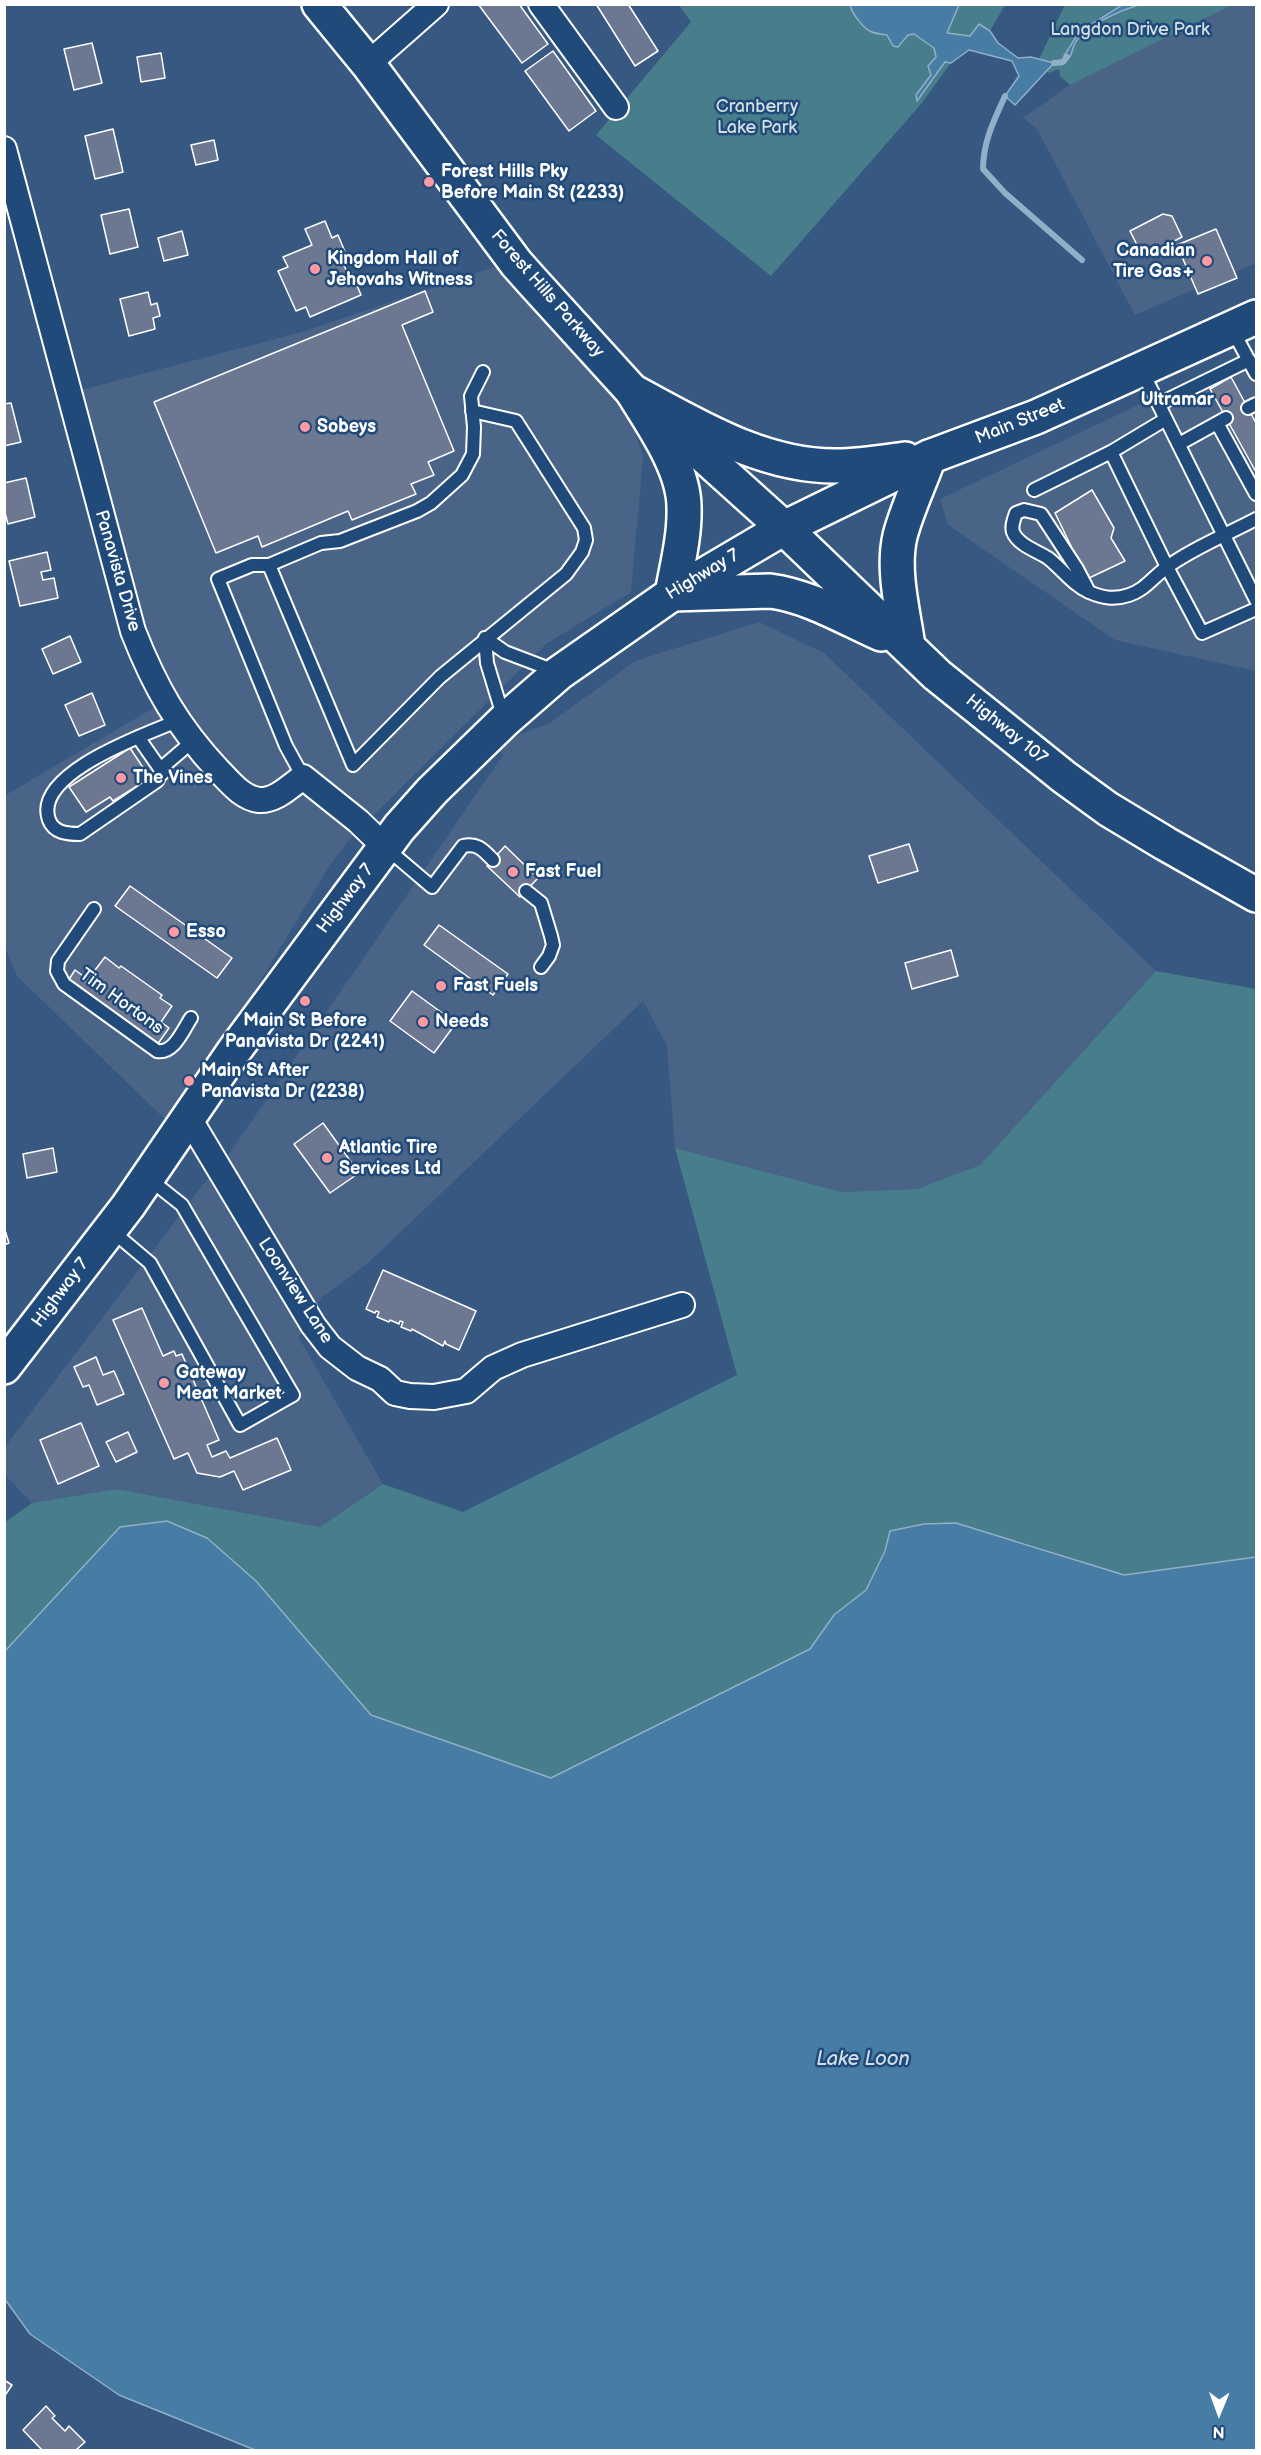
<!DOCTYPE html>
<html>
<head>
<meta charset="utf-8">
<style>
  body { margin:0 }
  #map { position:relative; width:1261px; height:2455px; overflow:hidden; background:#365881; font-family:"Balsamiq Sans",sans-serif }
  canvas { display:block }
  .frame { position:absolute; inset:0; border:6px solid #fff; pointer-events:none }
  .north { position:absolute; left:1189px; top:2383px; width:60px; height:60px; -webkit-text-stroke:4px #1f4a7a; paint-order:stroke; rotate:181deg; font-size:16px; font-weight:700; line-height:24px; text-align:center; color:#fff }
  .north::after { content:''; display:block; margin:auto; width:21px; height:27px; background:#fff; clip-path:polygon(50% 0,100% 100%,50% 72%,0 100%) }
</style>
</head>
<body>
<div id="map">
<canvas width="1261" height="2455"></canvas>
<div class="frame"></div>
<div class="north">N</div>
</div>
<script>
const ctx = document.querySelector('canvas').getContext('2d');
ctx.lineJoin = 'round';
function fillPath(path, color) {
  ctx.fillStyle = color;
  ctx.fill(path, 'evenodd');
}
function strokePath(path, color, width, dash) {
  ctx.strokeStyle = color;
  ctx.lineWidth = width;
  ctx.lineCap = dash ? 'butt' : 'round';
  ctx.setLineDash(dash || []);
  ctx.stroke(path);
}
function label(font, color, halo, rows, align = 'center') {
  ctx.font = font + ' "Balsamiq Sans",sans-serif';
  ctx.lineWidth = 5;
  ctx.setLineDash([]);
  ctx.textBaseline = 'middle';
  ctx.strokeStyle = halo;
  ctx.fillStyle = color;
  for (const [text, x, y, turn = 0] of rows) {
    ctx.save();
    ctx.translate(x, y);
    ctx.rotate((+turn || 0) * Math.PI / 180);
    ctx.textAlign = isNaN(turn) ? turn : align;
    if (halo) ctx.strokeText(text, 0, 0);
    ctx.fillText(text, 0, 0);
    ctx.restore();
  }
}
fillPath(new Path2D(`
  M 1232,5 L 1256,5 L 1256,263 L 1135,315 L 1037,129 L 1023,118 L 1070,85 Z
  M 515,260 L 621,387 L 643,457 L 631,592 L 546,644 L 349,840 L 330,865 L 173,1127 L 17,976 L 5,947 L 4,796 L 172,697 L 155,667 L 81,390 L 302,332 Z
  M 1256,349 L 1256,671 L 1115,640 L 948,525 L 940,499 Z
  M 759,622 L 824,653 L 1156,971 L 980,1165 L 917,1189 L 842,1192 L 675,1148 L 667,1046 L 643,1001 L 366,1265 L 322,1297 L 299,1338 L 383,1484 L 320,1527 L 116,1489 L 32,1503 L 5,1475 L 4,1448 L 201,1187 L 220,1167 L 503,755 L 494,744 L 550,723 L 635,661 Z`), '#4a6488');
fillPath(new Path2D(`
  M 1138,4 L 1232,5 L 1070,85 L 1060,76 L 1059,69 L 1049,73 L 1037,63 L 1065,5 L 1122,5 C 1101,14 1066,38 1063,62 C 1076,55 1069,47 1078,38 C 1094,23 1117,11 1138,4 Z
  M 679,5 L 850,5 C 853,13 863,29 872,32 C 876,34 883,34 887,35 L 893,46 L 902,44 L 908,35 L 914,34 L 934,48 L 937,54 L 929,68 L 931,75 L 916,95 L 941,69 L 945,62 L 951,63 L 921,104 L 771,276 L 596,135 L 691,22 Z
  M 959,5 L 1005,5 L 990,31 L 980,24 L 970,37 L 947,33 Z
  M 1156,971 L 1256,989 L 1256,1557 L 1124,1575 L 1018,1541 L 891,1531 L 885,1551 L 866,1590 L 834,1615 L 810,1649 L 551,1778 L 371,1715 L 256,1581 L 120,1527 L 5,1651 L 4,1523 L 32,1503 L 116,1489 L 320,1527 L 383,1484 L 463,1512 L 737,1375 L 675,1148 L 842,1192 L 917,1189 L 980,1165 Z`), '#487d8b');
const water = new Path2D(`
  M 850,5 L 959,5 L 947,33 L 970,36 L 979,24 L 990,31 L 998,43 L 1018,58 L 1031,57 L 1054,63 L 1015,105 L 1005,96 L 1019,76 L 1012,61 L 969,50 L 951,63 L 945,62 L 917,101 L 916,95 L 931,75 L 928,66 L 936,57 L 934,48 L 914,34 L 908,35 L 898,47 L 893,46 L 887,35 C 883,34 876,34 872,32 C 863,29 852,13 850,5 Z
  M 1122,5 L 1138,5 C 1119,11 1089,24 1077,40 C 1069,50 1076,55 1063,62 L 1064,56 L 1079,32 Z
  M 167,1521 L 207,1538 L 256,1581 L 371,1715 L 551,1778 L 810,1649 L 834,1615 L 866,1590 L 885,1551 L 890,1531 L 924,1524 L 956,1523 L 1124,1575 L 1256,1557 L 1256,2450 L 255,2450 L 119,2395 L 30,2334 L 4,2298 L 5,1651 L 120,1527 Z`);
fillPath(water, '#477ca4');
strokePath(water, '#91b0c8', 1.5);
strokePath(new Path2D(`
  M 1054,63 L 1063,62 L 1067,57
  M 1005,96 C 994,120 983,142 983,169 L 1005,193 L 1082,260`), '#91b0c8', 6);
const building = new Path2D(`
  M 478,4 L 519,4 L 548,44 L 522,63 Z
  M 596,4 L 628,4 L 658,51 L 635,66 Z
  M 92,43 L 102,83 L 74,90 L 64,49 Z
  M 553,51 L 596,111 L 569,131 L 525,71 Z
  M 161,53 L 165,78 L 141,82 L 137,57 Z
  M 113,129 L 123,172 L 95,179 L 85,136 Z
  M 214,140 L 218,160 L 196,165 L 191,145 Z
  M 129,209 L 138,247 L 110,254 L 101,215 Z
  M 1163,214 L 1172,216 L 1182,237 L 1143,257 L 1130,231 Z
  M 325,221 L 332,238 L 338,235 L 348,259 L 342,261 L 347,272 L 351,271 L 361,295 L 310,317 L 306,307 L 296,311 L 278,271 L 288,267 L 283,257 L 312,245 L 305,229 Z
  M 1216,229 L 1237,278 L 1198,294 L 1177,245 Z
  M 182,231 L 188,255 L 164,261 L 158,238 Z
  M 425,291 L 433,312 L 402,325 L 454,451 L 428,462 L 434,475 L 411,484 L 416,494 L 352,520 L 348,511 L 262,547 L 258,536 L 216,553 L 154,402 Z
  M 148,292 L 151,305 L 157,303 L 160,316 L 153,318 L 155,329 L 129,336 L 120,299 Z
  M 1231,377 L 1256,423 L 1256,472 L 1210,389 Z
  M 11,403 L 21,442 L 4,446 L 4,404 Z
  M 26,478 L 35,517 L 8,524 L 4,509 L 4,483 Z
  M 1092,490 L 1114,528 L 1111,538 L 1125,561 L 1087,579 L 1055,513 Z
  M 47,552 L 51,570 L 41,572 L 43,580 L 54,578 L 58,598 L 20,606 L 9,561 Z
  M 70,636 L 81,662 L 53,674 L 42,649 Z
  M 92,693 L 105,725 L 79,736 L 65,705 Z
  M 130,748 L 150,778 L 113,801 L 110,797 L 86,812 L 69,787 Z
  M 909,844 L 918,871 L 878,883 L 869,856 Z
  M 505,846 L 538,878 L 520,897 L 487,866 Z
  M 130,886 L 232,958 L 217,978 L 115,906 Z
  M 439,925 L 508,974 L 493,995 L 424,945 Z
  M 951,950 L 958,976 L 912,989 L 905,963 Z
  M 105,957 L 119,968 L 121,966 L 162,995 L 160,998 L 172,1006 L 161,1022 L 169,1028 L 157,1045 L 68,981 L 75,970 L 86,978 L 84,981 L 86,982 Z
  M 412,991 L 456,1023 L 434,1053 L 390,1021 Z
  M 323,1123 L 359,1173 L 330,1193 L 294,1144 Z
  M 53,1148 L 57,1172 L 27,1178 L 23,1154 Z
  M 4,1227 L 9,1243 L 4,1245 Z
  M 383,1270 L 476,1311 L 459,1350 L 446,1344 L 445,1341 L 443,1346 L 412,1329 L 411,1331 L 401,1327 L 403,1322 L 400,1321 L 399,1324 L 390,1320 L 389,1322 L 377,1317 L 379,1312 L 376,1311 L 375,1313 L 366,1309 Z
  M 142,1308 L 163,1356 L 174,1351 L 176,1356 L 182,1354 L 219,1440 L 207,1445 L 212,1457 L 226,1451 L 230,1458 L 277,1438 L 291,1470 L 243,1490 L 234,1471 L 220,1477 L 197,1473 L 188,1453 L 174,1459 L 113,1320 Z
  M 96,1357 L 103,1375 L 114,1371 L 124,1394 L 97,1405 L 89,1385 L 83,1387 L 74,1367 Z
  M 81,1423 L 99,1466 L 58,1484 L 40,1440 Z
  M 128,1432 L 137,1452 L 116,1462 L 106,1442 Z
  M 4,2380 L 12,2385 L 4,2397 Z
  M 46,2406 L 55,2416 L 52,2418 L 65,2431 L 69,2426 L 85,2442 L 76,2450 L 42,2450 L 23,2430 Z`);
fillPath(building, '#6c7792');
strokePath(building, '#fff', 1.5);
const lane = new Path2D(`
  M 1232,329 L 1256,374
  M 1142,371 L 1256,600
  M 1159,404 L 1249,360
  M 1248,408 L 1256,404
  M 1217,423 L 1256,494
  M 1179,444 L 1226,418
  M 1111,452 L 1166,419
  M 1034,490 L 1111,452 L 1167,567 L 1202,633 L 1256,609
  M 1024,510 L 1041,514 L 1077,569 L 1089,592 C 1072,584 1062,569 1048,558 C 1037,551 1018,545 1013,532 C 1011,526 1014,519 1016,513 Z
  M 269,565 L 353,765 L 440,677 L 566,574 L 582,552 L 586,540 L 584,528 L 516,421 L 472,411
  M 1089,592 C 1103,598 1114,600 1129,595 C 1145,590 1153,577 1166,568 C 1189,550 1230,533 1256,519
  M 485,638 L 487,663 L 504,719
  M 485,638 L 505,652 L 555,671
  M 177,721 C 147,734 32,773 49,820 C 54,833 67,834 80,834 L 157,781 L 166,764 L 193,741
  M 138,737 L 163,773
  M 303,777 L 286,746 L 218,579 L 252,565 L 269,565 L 321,543 L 340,541 L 417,511 L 431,503 L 462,475 L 473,454 L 474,427 L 471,396 L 483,372
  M 385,847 L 432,887 L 463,846 C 478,843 483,850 493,860
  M 526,891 L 541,903 L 551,936 L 553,945 L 549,956 L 541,967
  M 94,909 L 58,961 L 57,971 L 64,984 L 157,1051 C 174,1054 183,1030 191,1018
  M 111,1230 L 150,1263 L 240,1425 L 293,1395 L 182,1205 L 148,1178`);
const street = new Path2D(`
  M 541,4 L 616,107
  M 368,64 L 436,4
  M 4,149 L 133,631 C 155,687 177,726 219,771 C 230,782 242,798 259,800 C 276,801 290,786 303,777 L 358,821 L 385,847
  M 190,1120 L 313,1325 L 330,1347 L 357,1368 L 380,1379 L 395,1393 L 410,1396 L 434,1397 L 466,1391 L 493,1368 L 522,1355 L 682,1305`);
const secondary = new Path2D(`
  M 319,4 L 368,64 L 516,263 L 532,281 L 632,391 L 784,528`);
const primary = new Path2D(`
  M 632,391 C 696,425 762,467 837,466 C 859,466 883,462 905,459
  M 632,391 C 652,424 684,468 684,507 C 685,536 677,566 672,594
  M 4,1367 L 128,1206 L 234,1051 L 399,828 L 432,791 L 505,720 L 559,673 L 672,594 L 784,528 L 929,457 L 1036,417 L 1256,317`);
const highway = new Path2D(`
  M 784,528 L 937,675 L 1064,777 L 1108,809 L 1166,844 L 1256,895
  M 672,594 L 770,591 C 809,596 845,618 881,634
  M 908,646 C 903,611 892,570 900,536 C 907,509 920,483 929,457`);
strokePath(lane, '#fff', 16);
strokePath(street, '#fff', 28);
strokePath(secondary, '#fff', 38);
strokePath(primary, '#fff', 38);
strokePath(highway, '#fff', 38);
strokePath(lane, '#1f4a7a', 12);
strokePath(street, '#1f4a7a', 24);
strokePath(secondary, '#1f4a7a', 33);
strokePath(primary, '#1f4a7a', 33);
strokePath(highway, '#1f4a7a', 33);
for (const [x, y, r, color] of [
  [429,182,6,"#ff9aa2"],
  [1207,261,6,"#ff9aa2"],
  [315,269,6,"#ff9aa2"],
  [1226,400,6,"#ff9aa2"],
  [305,427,6,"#ff9aa2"],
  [121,778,6,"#ff9aa2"],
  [513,872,6,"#ff9aa2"],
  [174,932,6,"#ff9aa2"],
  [441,986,6,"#ff9aa2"],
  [305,1001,6,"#ff9aa2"],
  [423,1022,6,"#ff9aa2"],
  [189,1081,6,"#ff9aa2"],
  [327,1158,6,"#ff9aa2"],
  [164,1383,6,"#ff9aa2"]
]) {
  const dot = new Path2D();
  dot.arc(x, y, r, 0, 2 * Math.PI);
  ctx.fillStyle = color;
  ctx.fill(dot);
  strokePath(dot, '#1f4a7a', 2);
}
label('18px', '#d1dee2', '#1f4a7a', [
  ["Langdon Drive Park",1130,30],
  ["Cranberry",757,107],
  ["Lake Park",757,128]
]);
label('bold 18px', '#fff', '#1f4a7a', [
  ["Forest Hills Pky",441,172],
  ["Before Main St (2233)",441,193],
  ["Canadian",1195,251,"right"],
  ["Tire Gas+",1195,272,"right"],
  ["Kingdom Hall of",327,259],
  ["Jehovahs Witness",327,280],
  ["Ultramar",1214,400,"right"],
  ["Sobeys",317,427],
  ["The Vines",133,778],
  ["Fast Fuel",525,872],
  ["Esso",186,932],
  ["Fast Fuels",453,986],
  ["Main St Before",305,1021,"center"],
  ["Panavista Dr (2241)",305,1042,"center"],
  ["Needs",435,1022],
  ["Main St After",201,1071],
  ["Panavista Dr (2238)",201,1092],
  ["Atlantic Tire",339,1148],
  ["Services Ltd",339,1169],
  ["Gateway",176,1373],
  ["Meat Market",176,1394]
], 'left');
label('18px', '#fff', '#1f4a7a', [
  ["Forest Hills Parkway",547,294,49],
  ["Main Street",1020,422,-22],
  ["Panavista Drive",117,571,74],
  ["Highway 7",703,575,-31],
  ["Highway 107",1006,730,39],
  ["Highway 7",346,899,-53],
  ["Tim Hortons",121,1002,36],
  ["Loonview Lane",295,1291,57],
  ["Highway 7",61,1293,-53]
]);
label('italic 20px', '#d1dee8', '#1f4a7a', [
  ["Lake Loon",863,2060]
]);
</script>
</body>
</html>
